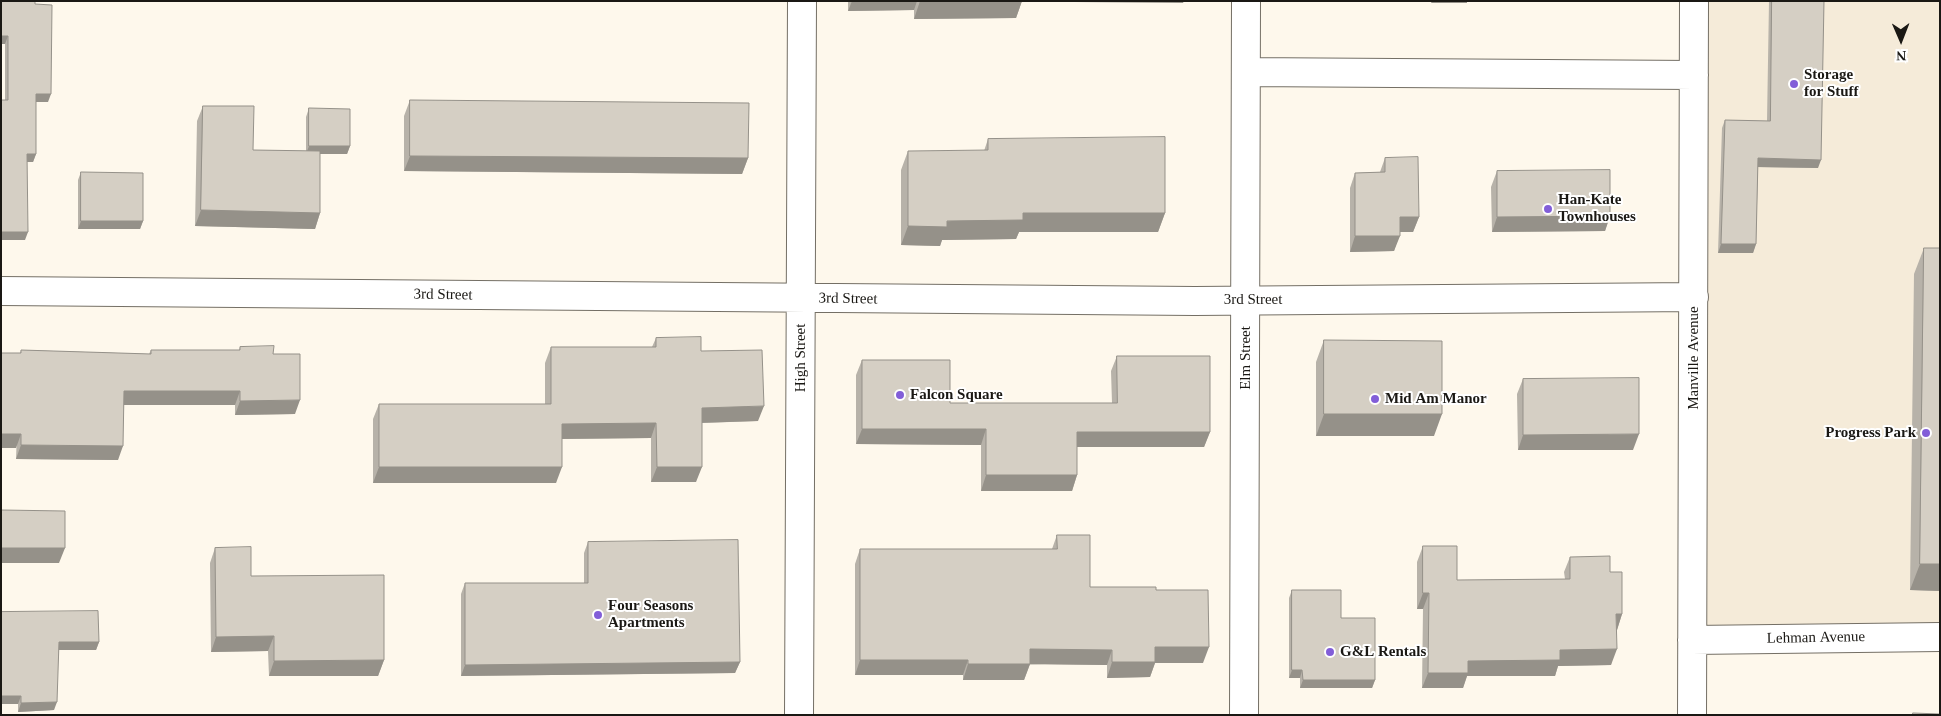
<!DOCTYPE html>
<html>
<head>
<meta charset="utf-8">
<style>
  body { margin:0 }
  #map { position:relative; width:1941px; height:716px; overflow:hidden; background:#fef8ec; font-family:Georgia,serif }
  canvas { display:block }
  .frame { position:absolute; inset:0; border:2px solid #1a1814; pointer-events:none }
  .north { position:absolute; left:1876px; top:15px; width:50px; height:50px; -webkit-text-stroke:4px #fff; paint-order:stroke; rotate:179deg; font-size:14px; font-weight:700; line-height:20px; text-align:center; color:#1a1814 }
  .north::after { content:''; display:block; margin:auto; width:18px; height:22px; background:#1a1814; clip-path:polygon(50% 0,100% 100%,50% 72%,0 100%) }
</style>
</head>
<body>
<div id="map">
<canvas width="1941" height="716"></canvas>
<div class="frame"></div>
<div class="north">N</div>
</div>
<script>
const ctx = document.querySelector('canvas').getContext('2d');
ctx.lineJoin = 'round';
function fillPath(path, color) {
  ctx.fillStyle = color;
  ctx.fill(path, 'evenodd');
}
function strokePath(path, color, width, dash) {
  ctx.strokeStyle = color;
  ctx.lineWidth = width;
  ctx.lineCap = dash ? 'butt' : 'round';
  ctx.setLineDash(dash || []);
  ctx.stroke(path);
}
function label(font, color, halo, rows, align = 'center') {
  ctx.font = font + ' Georgia,serif';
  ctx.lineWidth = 4;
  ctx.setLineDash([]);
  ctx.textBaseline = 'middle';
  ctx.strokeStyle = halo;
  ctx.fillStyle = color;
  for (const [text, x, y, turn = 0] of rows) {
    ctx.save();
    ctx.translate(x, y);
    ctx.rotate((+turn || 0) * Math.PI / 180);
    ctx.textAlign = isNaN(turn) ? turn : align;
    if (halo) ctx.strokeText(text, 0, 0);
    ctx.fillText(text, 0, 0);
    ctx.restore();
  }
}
fillPath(new Path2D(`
  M 1694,1 L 1940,1 L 1940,638 L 1692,640 Z`), '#f5ebd9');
const minor = new Path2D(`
  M 1246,72 L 1694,75
  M 1,291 L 1195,301 L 1694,297
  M 1692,640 L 1940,637
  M 799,715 L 802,1
  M 1244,715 L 1246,1
  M 1692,715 L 1694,1`);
strokePath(minor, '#746f65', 30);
strokePath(minor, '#fff', 28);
fillPath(new Path2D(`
  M 1,1 L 48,102 L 36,102 L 36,154 L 33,162 L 27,162 L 25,240 L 1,240 L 1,100 L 5,100 L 5,44 L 1,44 Z
  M 848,1 L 1022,1 L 1016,18 L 914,19 L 914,10 L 848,11 Z
  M 1769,1 L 1824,1 L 1818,168 L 1758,167 L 1756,244 L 1753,253 L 1718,253 L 1722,128 L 1725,120 L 1767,121 Z
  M 410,100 L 748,158 L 742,174 L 404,171 L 404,116 Z
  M 203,106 L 253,150 L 306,151 L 306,117 L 309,108 L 350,146 L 347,154 L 320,154 L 320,213 L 315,229 L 195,226 L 197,121 Z
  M 988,139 L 1165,213 L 1158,232 L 1019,232 L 1016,239 L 942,240 L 940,246 L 901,245 L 901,170 L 908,151 L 984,151 Z
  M 1385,158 L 1419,217 L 1413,232 L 1400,232 L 1394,251 L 1350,252 L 1350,188 L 1355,173 L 1380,172 Z
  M 1497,171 L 1610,216 L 1605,231 L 1492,232 L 1491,187 Z
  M 81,172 L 143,221 L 140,229 L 78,229 L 78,180 Z
  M 1924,248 L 1940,248 L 1940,591 L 1910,590 L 1914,274 Z
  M 656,338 L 701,351 L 758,421 L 702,423 L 696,482 L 651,482 L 651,438 L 562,439 L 556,483 L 373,483 L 373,419 L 379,404 L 545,404 L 545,363 L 551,347 L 652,347 Z
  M 1324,340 L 1434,436 L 1316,436 L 1316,362 Z
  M 240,347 L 273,354 L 295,414 L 235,415 L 235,405 L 124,405 L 118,460 L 16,459 L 20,353 L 21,350 L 149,354 L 151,350 L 239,350 Z
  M 1117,356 L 1210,432 L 1204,447 L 1077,447 L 1077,475 L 1072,491 L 981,491 L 981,445 L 856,444 L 856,375 L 862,360 L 950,403 L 1112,403 L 1111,371 Z
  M 1523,379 L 1633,450 L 1518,450 L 1517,394 Z
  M 1057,535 L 1090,587 L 1156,590 L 1203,663 L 1155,663 L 1150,677 L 1107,678 L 1107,665 L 1030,664 L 1024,680 L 963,680 L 963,675 L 855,675 L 855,564 L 860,549 L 1052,549 Z
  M 588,542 L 740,662 L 735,673 L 461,676 L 461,594 L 465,583 L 584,583 L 584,553 Z
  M 1423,546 L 1457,580 L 1565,579 L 1564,572 L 1570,557 L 1610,572 L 1622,614 L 1617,630 L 1611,665 L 1558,666 L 1555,676 L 1467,676 L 1463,688 L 1422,688 L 1423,609 L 1417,609 L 1417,562 Z
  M 215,548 L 251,576 L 384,660 L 378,676 L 269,676 L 268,651 L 211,652 L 210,563 Z
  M 1292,590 L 1375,680 L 1372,688 L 1300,688 L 1300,678 L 1289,678 L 1289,598 Z
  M 1,612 L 99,642 L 96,650 L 59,650 L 54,710 L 18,712 L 18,704 Z`), '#b7b2a9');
fillPath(new Path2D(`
  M 852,1 L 917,1 L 914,10 L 848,11 Z
  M 920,1 L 1022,1 L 1016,18 L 914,19 Z
  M 1074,1 L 1184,1 L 1183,3 L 1074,2 Z
  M 1432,1 L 1467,1 L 1467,3 L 1431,3 Z
  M 1,36 L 8,36 L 5,44 L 1,44 Z
  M 36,94 L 51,94 L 48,102 L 33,102 Z
  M 309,146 L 350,146 L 347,154 L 306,154 Z
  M 27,154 L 36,154 L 33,162 L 24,162 Z
  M 410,156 L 748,158 L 742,174 L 404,171 Z
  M 1758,158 L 1821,160 L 1818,168 L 1755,167 Z
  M 201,210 L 320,213 L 315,229 L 195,226 Z
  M 1023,213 L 1165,213 L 1158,232 L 1019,232 L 1016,239 L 942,240 L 940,246 L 901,245 L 908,226 Z
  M 1610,216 L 1605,231 L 1492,232 L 1497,217 Z
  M 1400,217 L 1419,217 L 1413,232 L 1394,232 Z
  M 81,221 L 143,221 L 140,229 L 78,229 Z
  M 1,232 L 28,232 L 25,240 L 1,240 Z
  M 1355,236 L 1400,236 L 1394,251 L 1350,252 Z
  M 1721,244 L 1756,244 L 1753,253 L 1718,253 Z
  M 124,391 L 240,391 L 235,405 L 119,405 Z
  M 300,400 L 295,414 L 235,415 L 240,401 Z
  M 764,406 L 758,421 L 696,423 L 702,408 Z
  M 1324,414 L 1442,414 L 1434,436 L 1316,436 Z
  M 656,423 L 651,438 L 556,439 L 562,424 Z
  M 862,429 L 986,429 L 981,445 L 856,444 Z
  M 1077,432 L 1210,432 L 1204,447 L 1072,447 Z
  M 1,434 L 21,434 L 16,448 L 1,448 Z
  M 1639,434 L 1633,450 L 1518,450 L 1523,435 Z
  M 21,445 L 123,446 L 118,460 L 16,459 Z
  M 379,467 L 562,467 L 556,483 L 373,483 Z
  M 657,467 L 702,467 L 696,482 L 651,482 Z
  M 986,475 L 1077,475 L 1072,491 L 981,491 Z
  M 1,548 L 65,548 L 59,563 L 1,563 Z
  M 1920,564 L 1940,564 L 1940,591 L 1910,590 Z
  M 1423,593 L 1429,593 L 1423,609 L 1417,609 Z
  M 1616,614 L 1622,614 L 1617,630 Z
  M 274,636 L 268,651 L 211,652 L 216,637 Z
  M 59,642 L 99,642 L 96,650 L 56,650 Z
  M 1155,647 L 1209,647 L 1203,663 L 1155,663 L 1150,677 L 1107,678 L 1112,662 Z
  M 1030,649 L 1112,650 L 1107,665 L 1024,664 Z
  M 1617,649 L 1611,665 L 1558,666 L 1555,676 L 1467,676 L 1463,688 L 1422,688 L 1428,673 L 1468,661 L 1560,650 Z
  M 384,660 L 378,676 L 269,676 L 274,661 Z
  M 860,660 L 968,660 L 963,675 L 855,675 Z
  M 740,662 L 735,673 L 461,676 L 465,665 Z
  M 968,664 L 1030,664 L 1024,680 L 963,680 Z
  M 1292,670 L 1302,670 L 1300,678 L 1289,678 Z
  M 1303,680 L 1375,680 L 1372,688 L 1300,688 Z
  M 1,696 L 21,696 L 18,704 L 1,704 Z
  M 57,702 L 54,710 L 18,712 L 21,703 Z`), '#959189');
const building = new Path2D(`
  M 1,1 L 35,1 L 35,4 L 52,5 L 51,94 L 36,94 L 36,154 L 27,154 L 28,232 L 1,232 L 1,100 L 8,100 L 8,36 L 1,36 Z
  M 1772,1 L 1824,1 L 1821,160 L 1758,158 L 1756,244 L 1721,244 L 1725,120 L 1770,121 Z
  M 410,100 L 749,103 L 748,158 L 410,156 Z
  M 203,106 L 254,106 L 253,150 L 320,151 L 320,213 L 201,210 Z
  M 309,108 L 350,109 L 350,146 L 309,146 Z
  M 1165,137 L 1165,213 L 1023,213 L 1023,220 L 947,221 L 947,227 L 908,226 L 908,151 L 988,150 L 988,139 Z
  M 1418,157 L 1419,217 L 1400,217 L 1400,236 L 1355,236 L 1355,173 L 1385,172 L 1385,158 Z
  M 1610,170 L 1610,216 L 1497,217 L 1497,171 Z
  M 81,172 L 143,173 L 143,221 L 81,221 Z
  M 1924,248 L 1940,248 L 1940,564 L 1920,564 Z
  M 701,337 L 701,351 L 762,350 L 764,406 L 702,408 L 702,467 L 657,467 L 656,423 L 562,424 L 562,467 L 379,467 L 379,404 L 551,404 L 551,347 L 656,347 L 656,338 Z
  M 1324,340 L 1442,341 L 1442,414 L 1324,414 Z
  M 274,346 L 273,354 L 300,354 L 300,400 L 240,401 L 240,391 L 124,391 L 123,446 L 21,445 L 21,434 L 1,434 L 1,353 L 21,353 L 21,350 L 151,354 L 151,350 L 240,350 L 240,347 Z
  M 1117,356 L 1210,356 L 1210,432 L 1077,432 L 1077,475 L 986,475 L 986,429 L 862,429 L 862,360 L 950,360 L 950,403 L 1117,403 Z
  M 1639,378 L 1639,434 L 1523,435 L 1523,379 Z
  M 1,510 L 65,511 L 65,548 L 1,548 Z
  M 1057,535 L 1090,535 L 1090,587 L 1156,587 L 1156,590 L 1208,590 L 1209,647 L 1155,647 L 1155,662 L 1112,662 L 1112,650 L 1030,649 L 1030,664 L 968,664 L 968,660 L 860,660 L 860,549 L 1057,549 Z
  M 738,540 L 740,662 L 465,665 L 465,583 L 588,583 L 588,542 Z
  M 1423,546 L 1457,546 L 1457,580 L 1570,579 L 1570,557 L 1610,556 L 1610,572 L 1622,572 L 1622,614 L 1616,614 L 1617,649 L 1560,650 L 1560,660 L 1468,661 L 1468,673 L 1428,673 L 1429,593 L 1423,593 Z
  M 251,547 L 251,576 L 384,575 L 384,660 L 274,661 L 274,636 L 216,637 L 215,548 Z
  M 1292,590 L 1341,590 L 1341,618 L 1375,618 L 1375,680 L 1303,680 L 1302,670 L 1292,670 Z
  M 98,611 L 99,642 L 59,642 L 57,702 L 21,703 L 21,696 L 1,696 L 1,612 Z
  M 1913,713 L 1940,714 L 1940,715 L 1913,715 Z`);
fillPath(building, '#d5cfc4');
strokePath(building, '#959189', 1);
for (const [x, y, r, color] of [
  [1794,84,5,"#825ed8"],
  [1548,209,5,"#825ed8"],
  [900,395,5,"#825ed8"],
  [1375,399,5,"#825ed8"],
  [1926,433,5,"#825ed8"],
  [598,615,5,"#825ed8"],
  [1330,652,5,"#825ed8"]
]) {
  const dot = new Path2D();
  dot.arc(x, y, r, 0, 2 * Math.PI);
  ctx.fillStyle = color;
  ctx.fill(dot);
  strokePath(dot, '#fff', 2);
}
label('bold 15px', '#1a1814', '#fff', [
  ["Storage",1804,75],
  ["for Stuff",1804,92],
  ["Han-Kate",1558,200],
  ["Townhouses",1558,217],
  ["Falcon Square",910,395],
  ["Mid Am Manor",1385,399],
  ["Progress Park",1916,433,"right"],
  ["Four Seasons",608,606],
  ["Apartments",608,623],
  ["G&L Rentals",1340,652]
], 'left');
label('15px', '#1a1814', '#fff', [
  ["3rd Street",443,295,1],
  ["3rd Street",848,299,1],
  ["3rd Street",1253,300],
  ["High Street",801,358,-90],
  ["Elm Street",1246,358,-90],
  ["Manville Avenue",1694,358,-90],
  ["Lehman Avenue",1816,638,-1]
]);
</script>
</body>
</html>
